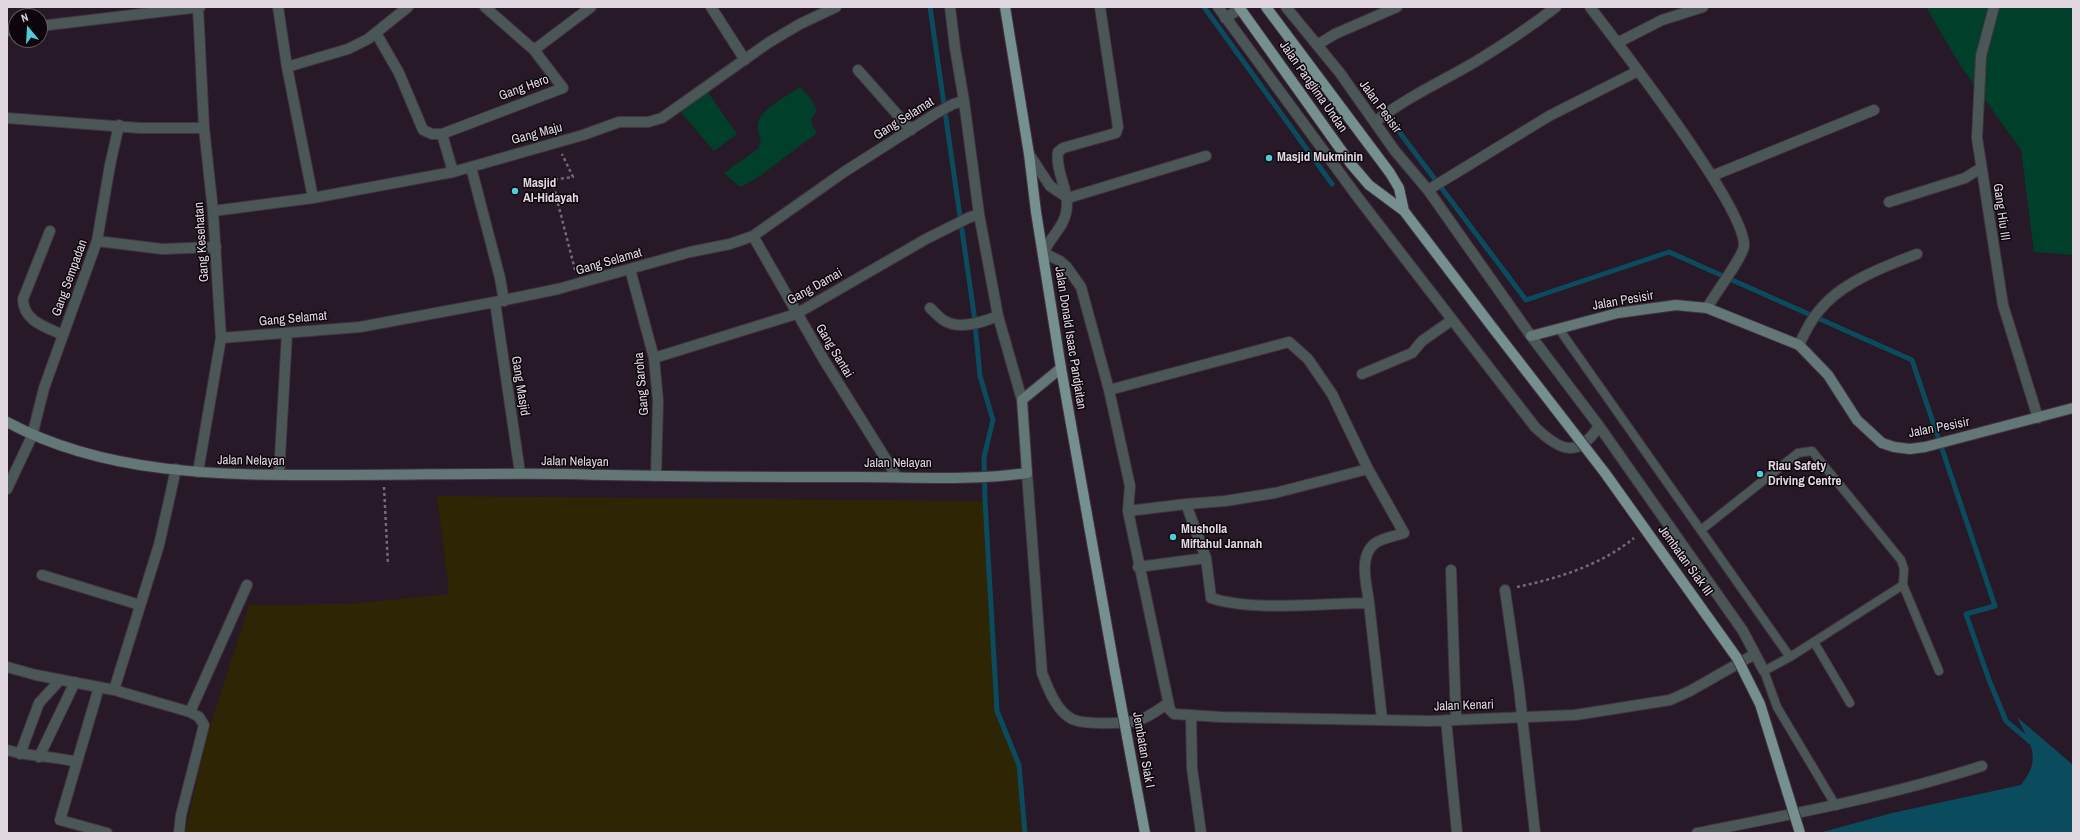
<!DOCTYPE html>
<html>
<head>
<meta charset="utf-8">
<style>
  body { margin:0 }
  #map { position:relative; width:2080px; height:840px; overflow:hidden; background:#271927; font-family:"Archivo Narrow",sans-serif }
  canvas { display:block }
  .frame { position:absolute; inset:0; border:8px solid #e1d7e1; pointer-events:none }
  .north { position:absolute; left:8px; top:8px; width:40px; height:40px; box-sizing:border-box; background:#0c060c; border:1px solid #615a61; border-radius:50%; rotate:342deg; font-size:11px; font-weight:700; line-height:16px; text-align:center; color:#e1d7e1 }
  .north::after { content:''; display:block; margin:auto; width:14px; height:18px; background:#52cbd8; clip-path:polygon(50% 0,100% 100%,50% 72%,0 100%) }
</style>
</head>
<body>
<div id="map">
<canvas width="2080" height="840"></canvas>
<div class="frame"></div>
<div class="north">N</div>
</div>
<script>
const ctx = document.querySelector('canvas').getContext('2d');
ctx.lineJoin = 'round';
function fillPath(path, color) {
  ctx.fillStyle = color;
  ctx.fill(path, 'evenodd');
}
function strokePath(path, color, width, dash) {
  ctx.strokeStyle = color;
  ctx.lineWidth = width;
  ctx.lineCap = dash ? 'butt' : 'round';
  ctx.setLineDash(dash || []);
  ctx.stroke(path);
}
function label(font, color, halo, rows, align = 'center') {
  ctx.font = font + ' "Archivo Narrow",sans-serif';
  ctx.lineWidth = 3;
  ctx.setLineDash([]);
  ctx.textBaseline = 'middle';
  ctx.strokeStyle = halo;
  ctx.fillStyle = color;
  for (const [text, x, y, turn = 0] of rows) {
    ctx.save();
    ctx.translate(x, y);
    ctx.rotate((+turn || 0) * Math.PI / 180);
    ctx.textAlign = isNaN(turn) ? turn : align;
    if (halo) ctx.strokeText(text, 0, 0);
    ctx.fillText(text, 0, 0);
    ctx.restore();
  }
}
fillPath(new Path2D(`
  M 1926,7 L 2073,7 L 2073,255 L 2034,252 L 2021,150 L 1960,65 Z
  M 800,87 L 811,99 L 817,111 L 811,119 L 812,125 L 817,133 L 757,178 L 740,187 L 724,173 L 758,149 L 761,141 C 759,134 756,127 759,120 C 763,108 790,94 800,87 Z
  M 707,91 L 737,134 L 714,151 L 680,111 Z`), '#00402a');
fillPath(new Path2D(`
  M 437,496 L 985,501 L 997,711 L 1019,765 L 1025,833 L 185,833 L 207,735 L 249,605 L 349,604 L 449,594 Z`), '#2d2504');
fillPath(new Path2D(`
  M 2017,717 L 2073,765 L 2073,833 L 1819,833 L 1892,813 L 2021,785 C 2043,757 2030,745 2017,717 Z`), '#0a4b5d');
strokePath(new Path2D(`
  M 930,7 L 974,314 L 980,376 L 993,420 L 984,457 L 985,501 L 997,711 L 1019,765 L 1025,833
  M 1204,7 L 1332,184
  M 1391,121 L 1526,300 L 1669,252 L 1912,360 L 1995,606 L 1966,614 L 1989,680 L 2006,721 L 2033,744`), '#0a4b5d', 5);
const lane = new Path2D(`
  M 1559,329 L 1790,657
  M 1701,530 L 1798,453 L 1812,451 L 1901,560 L 1904,569 L 1903,585 L 1939,671
  M 1814,642 L 1850,703
  M 1836,806 L 1777,707 L 1764,671 L 1790,657 L 1903,585`);
const street = new Path2D(`
  M 278,7 L 287,67 L 313,198
  M 711,7 L 745,60
  M 950,7 L 955,48 L 964,101 L 979,214 L 998,316 L 1022,400
  M 1100,7 L 1118,127 L 1116,133 L 1063,148 L 1058,152 C 1055,173 1071,192 1066,213 C 1063,229 1048,239 1044,253 L 1060,261 L 1066,266 L 1081,287 L 1109,390 L 1130,486 L 1128,511 L 1170,710 L 1174,714 L 1221,717 L 1431,721 L 1575,715 L 1670,700 L 1690,691 L 1755,654
  M 1218,7 L 1359,199 L 1535,427 C 1560,451 1578,459 1599,426
  M 1286,7 L 1340,73 L 1395,151 L 1428,190 L 1531,336 L 1599,426 L 1743,631 L 1764,671
  M 1590,7 C 1619,45 1746,208 1744,246 C 1743,257 1714,295 1707,308
  M 1994,7 L 1981,56 L 1977,138 L 2003,305 L 2038,418
  M 1225,18 L 1240,9
  M 40,26 L 200,7
  M 7,31 L 16,29
  M 376,33 L 399,73 L 423,130 L 432,134 L 442,134
  M 1617,43 L 1662,20 L 1703,7
  M 1317,45 L 1335,34 L 1397,7
  M 534,50 L 591,7
  M 287,67 L 348,49 L 368,39 L 408,7
  M 858,70 L 911,130
  M 7,118 L 140,128 L 204,128
  M 1375,122 C 1405,98 1441,82 1475,62 C 1503,45 1530,27 1556,7
  M 1029,154 L 1050,186 L 1068,198
  M 471,167 L 500,278 L 504,301
  M 453,172 L 442,134 L 563,88 L 534,50 L 485,7
  M 1712,176 L 1874,110
  M 1428,190 L 1549,116 L 1638,71
  M 1068,198 L 1206,156
  M 1889,202 L 1965,178 L 1981,168
  M 213,211 L 313,198 L 453,172 L 583,135 L 619,122 L 648,122 L 662,118 L 768,43 L 800,24 L 836,7
  M 50,231 L 23,299 C 23,321 46,327 63,335
  M 753,236 L 824,360 L 897,477
  M 97,241 L 162,249 L 216,247
  M 630,269 L 654,358 L 658,401 L 656,476
  M 495,302 L 520,473
  M 930,308 C 935,312 939,318 945,321 C 960,330 983,322 998,316
  M 221,338 L 360,327 L 495,302 L 558,289 L 690,252 L 730,244 L 753,236 L 844,172 L 935,114 L 953,104 L 964,101
  M 1799,345 C 1806,330 1813,316 1825,304 C 1846,281 1888,265 1917,254
  M 654,358 L 796,314 L 926,239 L 968,218 L 979,214
  M 1362,374 L 1412,353 L 1422,341 L 1452,320
  M 1109,390 L 1289,342 L 1308,359 L 1332,394 L 1368,469 L 1404,533 C 1395,536 1384,538 1377,542 C 1357,554 1367,585 1369,603
  M 198,472 L 221,338 L 213,211 L 204,128 L 198,7
  M 1027,473 L 1042,673 C 1048,688 1056,711 1072,719 C 1084,725 1129,724 1142,719 C 1151,715 1160,709 1168,703
  M 279,475 L 287,333
  M 7,489 L 32,436 L 44,388 L 97,241 L 110,165 L 119,125
  M 1186,504 L 1206,558 L 1211,598 C 1255,612 1323,603 1369,603 L 1382,719
  M 1128,511 L 1186,504 L 1225,501 L 1275,493 L 1368,469
  M 1138,567 L 1206,558
  M 1451,570 L 1456,720
  M 42,575 L 140,605
  M 1505,590 L 1519,688 L 1535,833
  M 7,667 L 36,675 L 114,690 L 190,712 L 247,585
  M 99,687 L 60,820 L 107,833
  M 114,690 L 159,545 L 176,469
  M 1191,715 L 1192,768 L 1201,833
  M 1446,720 L 1457,833
  M 7,750 C 30,757 54,756 77,762
  M 20,754 L 39,703 L 60,680
  M 39,757 L 75,682
  M 179,833 L 181,815 L 204,725 L 199,717 L 190,712
  M 1697,833 C 1793,814 1889,796 1982,766`);
const secondary = new Path2D(`
  M 1531,336 L 1618,313 L 1676,305 L 1707,308 L 1799,345 L 1828,375 L 1857,420 L 1882,443 L 1894,447 L 1910,449 L 1925,447 L 2073,408
  M 7,422 C 107,476 224,475 335,475 C 412,475 490,473 567,474 C 664,477 760,477 856,477 C 913,477 971,481 1027,473 L 1022,400 L 1061,368`);
const primary = new Path2D(`
  M 1005,7 L 1029,154 L 1036,212 L 1061,368 L 1115,672
  M 1239,7 L 1351,164 L 1369,185 L 1404,211
  M 1266,7 L 1390,173 L 1399,188 L 1404,211 L 1496,332`);
strokePath(lane, '#413441', 10);
strokePath(street, '#413441', 12);
strokePath(secondary, '#413441', 12);
strokePath(primary, '#413441', 12);
strokePath(new Path2D(`
  M 552,180 L 575,270
  M 543,181 L 573,177 L 562,154
  M 384,487 L 388,565
  M 1517,587 C 1559,578 1601,565 1634,538`), '#766976', 2.5, [3, 3]);
strokePath(lane, '#4b5757', 8);
strokePath(street, '#4b5757', 10);
strokePath(secondary, '#637777', 10);
strokePath(primary, '#769090', 10);
const primaryBridge = new Path2D(`
  M 1496,332 L 1605,473 L 1737,658 L 1760,704 L 1800,833
  M 1115,672 L 1145,833`);
strokePath(primaryBridge, '#413441', 12, []);
strokePath(primaryBridge, '#769090', 10);
for (const [x, y, r, color] of [
  [1269,158,4,"#52cbd8"],
  [515,191,4,"#52cbd8"],
  [1760,474,4,"#52cbd8"],
  [1173,537,4,"#52cbd8"]
]) {
  const dot = new Path2D();
  dot.arc(x, y, r, 0, 2 * Math.PI);
  ctx.fillStyle = color;
  ctx.fill(dot);
  strokePath(dot, '#0c060c', 1.5);
}
label('13px', '#e1d7e1', '#0c060c', [
  ["Jalan Panglima Undan",1313,87,55],
  ["Gang Hero",524,88,-20],
  ["Jalan Pesisir",1380,107,54],
  ["Gang Selamat",904,119,-32],
  ["Gang Maju",537,134,-15],
  ["Gang Hiu III",2001,212,82],
  ["Gang Kesehatan",202,242,-94],
  ["Gang Selamat",609,262,-16],
  ["Gang Sempadan",70,278,-70],
  ["Gang Damai",815,287,-29],
  ["Jalan Pesisir",1623,301,-10],
  ["Gang Selamat",293,319,-5],
  ["Jalan Donald Isaac Pandjaitan",1070,338,81],
  ["Gang Santai",834,351,59],
  ["Gang Saroha",642,384,-95],
  ["Gang Masjid",520,386,81],
  ["Jalan Pesisir",1939,428,-11],
  ["Jalan Nelayan",251,461,1],
  ["Jalan Nelayan",575,462,1],
  ["Jalan Nelayan",898,464],
  ["Jembatan Siak III",1685,561,54],
  ["Jalan Kenari",1464,706,-2],
  ["Jembatan Siak I",1143,750,80]
]);
label('bold 13px', '#e1d7e1', '#0c060c', [
  ["Masjid Mukminin",1277,158],
  ["Masjid",523,184],
  ["Al-Hidayah",523,199],
  ["Riau Safety",1768,467],
  ["Driving Centre",1768,482],
  ["Musholla",1181,530],
  ["Miftahul Jannah",1181,545]
], 'left');
</script>
</body>
</html>
